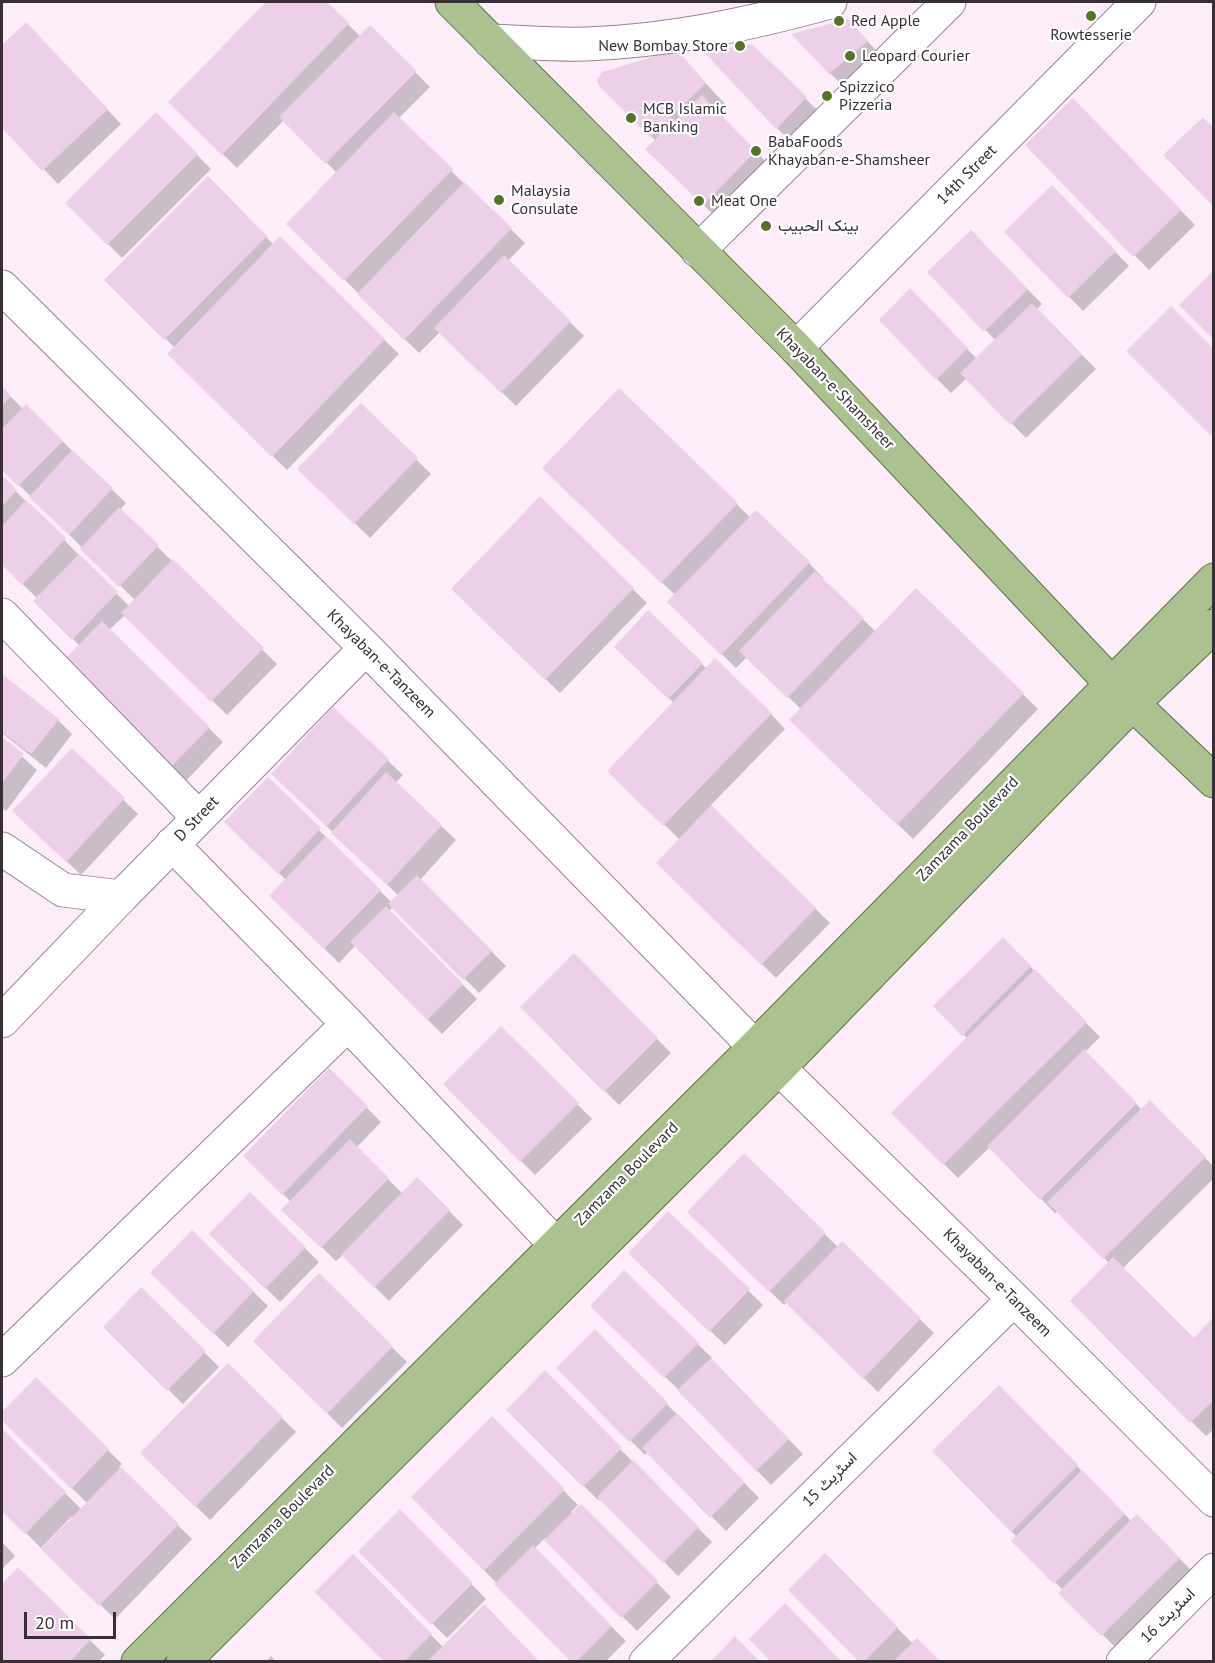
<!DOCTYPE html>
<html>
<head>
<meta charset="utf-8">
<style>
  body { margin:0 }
  #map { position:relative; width:1215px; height:1663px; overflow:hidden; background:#fcedf9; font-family:"PT Sans",sans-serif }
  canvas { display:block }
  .frame { position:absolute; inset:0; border:3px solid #382e36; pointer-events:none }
  .scale { position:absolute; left:24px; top:1612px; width:92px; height:27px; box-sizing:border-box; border:3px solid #382e36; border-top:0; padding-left:8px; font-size:18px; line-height:21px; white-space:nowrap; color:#382e36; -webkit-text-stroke:4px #fff; paint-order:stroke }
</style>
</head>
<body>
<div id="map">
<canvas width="1215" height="1663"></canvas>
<div class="frame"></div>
<div class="scale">20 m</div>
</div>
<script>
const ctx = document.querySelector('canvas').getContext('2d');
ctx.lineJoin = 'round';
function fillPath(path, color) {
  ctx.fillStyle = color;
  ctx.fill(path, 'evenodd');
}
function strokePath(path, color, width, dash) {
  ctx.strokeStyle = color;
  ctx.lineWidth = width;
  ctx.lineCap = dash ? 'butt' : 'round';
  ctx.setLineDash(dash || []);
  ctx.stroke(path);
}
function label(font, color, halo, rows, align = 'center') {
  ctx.font = font + ' "PT Sans",Vazirmatn,sans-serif';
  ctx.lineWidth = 4.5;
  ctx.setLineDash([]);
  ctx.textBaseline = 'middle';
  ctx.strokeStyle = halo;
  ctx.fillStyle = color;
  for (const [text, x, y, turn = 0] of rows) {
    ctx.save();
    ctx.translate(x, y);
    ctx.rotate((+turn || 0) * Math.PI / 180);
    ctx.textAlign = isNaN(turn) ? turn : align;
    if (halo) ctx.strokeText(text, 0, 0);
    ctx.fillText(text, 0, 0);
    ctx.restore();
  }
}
fillPath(new Path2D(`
  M 268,2 L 325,2 L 361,37 L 370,27 L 430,87 L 398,119 L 525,243 L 508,261 L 584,336 L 516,406 L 440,332 L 419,353 L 288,224 L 337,173 L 284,120 L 237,168 L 170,102 Z
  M 847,20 L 895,70 L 858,101 L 830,73 Z
  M 26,24 L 121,124 L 58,184 L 2,126 L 2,47 Z
  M 679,55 L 727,106 L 719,114 L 784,180 L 732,232 L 675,178 L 656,141 L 600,85 Z
  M 805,98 L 834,127 L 805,156 L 777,128 Z
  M 1073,100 L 1195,225 L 1149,270 L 1027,145 Z
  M 156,114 L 211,169 L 122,258 L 67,203 Z
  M 208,178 L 274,245 L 280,239 L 399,354 L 287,470 L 169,354 L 175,348 L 106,280 Z
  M 1052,187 L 1129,266 L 1083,311 L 1006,232 Z
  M 971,232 L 1042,304 L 1037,309 L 1096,369 L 1026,438 L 967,378 L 951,393 L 937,379 L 910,291 L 977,359 L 996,341 L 929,272 Z
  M 2,388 L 23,409 L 26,406 L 126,503 L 120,510 L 277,664 L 227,715 L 125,615 L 109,630 L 223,742 L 182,785 L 80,646 L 35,601 L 38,599 L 2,564 L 2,477 L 129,606 L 135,600 L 2,468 Z
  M 619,390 L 751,518 L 809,563 L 823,578 L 822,579 L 876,632 L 916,590 L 1038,709 L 913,839 L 791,720 L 801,709 L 747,657 L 736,668 L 669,602 L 676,596 L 544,468 Z
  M 361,405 L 431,474 L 370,538 L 299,469 Z
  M 540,498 L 647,603 L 560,693 L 453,589 Z
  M 648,613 L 707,669 L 771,714 L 785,729 L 710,806 L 830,923 L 776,978 L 658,863 L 680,840 L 609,770 L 674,703 L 616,647 Z
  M 2,676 L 58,720 L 72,734 L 46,768 L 2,733 Z
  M 333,709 L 403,775 L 395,783 L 456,840 L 420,880 L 506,966 L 479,993 L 393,907 L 389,911 L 477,999 L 442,1034 L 355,946 L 339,963 L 285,910 L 286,880 L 226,822 L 268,779 L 392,903 L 399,896 L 287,788 Z
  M 2,739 L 37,770 L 6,811 L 2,808 Z
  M 72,750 L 138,814 L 81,875 L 29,826 Z
  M 1003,939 L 1100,1037 L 1085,1052 L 1142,1110 L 1150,1102 L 1214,1167 L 1214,1178 L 1122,1269 L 1194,1340 L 1214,1318 L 1214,1429 L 1206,1436 L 1072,1301 L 1109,1263 L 1058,1211 L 1055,1213 L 990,1147 L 958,1178 L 893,1113 L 968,1039 L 935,1006 Z
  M 574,955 L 671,1053 L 619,1105 L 522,1007 Z
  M 501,1028 L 592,1119 L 535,1175 L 445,1084 Z
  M 329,1070 L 381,1122 L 356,1148 L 403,1194 L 417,1179 L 463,1225 L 389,1301 L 343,1255 L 336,1261 L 284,1210 L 291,1202 L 245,1156 Z
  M 744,1156 L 838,1247 L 842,1243 L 934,1333 L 878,1392 L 787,1302 L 784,1305 L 689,1212 Z
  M 250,1194 L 319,1262 L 280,1302 L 211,1234 Z
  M 669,1213 L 763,1305 L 725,1345 L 630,1253 Z
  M 192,1232 L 268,1306 L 228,1347 L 153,1273 Z
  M 624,1272 L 712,1358 L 710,1360 L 803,1454 L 771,1485 L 680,1391 L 606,1320 Z
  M 319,1275 L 407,1362 L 342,1428 L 255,1341 Z
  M 141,1289 L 219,1367 L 183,1404 L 105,1327 Z
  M 595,1331 L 759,1498 L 726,1531 L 648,1452 L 645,1455 L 559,1368 Z
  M 228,1365 L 296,1432 L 210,1520 L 142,1453 Z
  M 545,1373 L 712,1542 L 678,1576 L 601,1498 L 598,1500 L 508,1410 Z
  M 36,1379 L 122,1464 L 119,1467 L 192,1539 L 115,1619 L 43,1549 L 73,1519 L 71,1517 L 41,1548 L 2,1509 L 2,1430 L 82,1510 L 88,1504 L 2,1419 L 2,1414 Z
  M 999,1387 L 1132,1522 L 1137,1516 L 1194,1573 L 1117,1649 L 1061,1593 L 1063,1590 L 1013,1541 L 1017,1537 L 934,1452 Z
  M 492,1418 L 578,1505 L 571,1512 L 573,1514 L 581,1506 L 671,1597 L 637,1631 L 545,1538 L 534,1549 L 626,1641 L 605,1662 L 573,1662 L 413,1497 Z
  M 400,1511 L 486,1599 L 447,1638 L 360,1551 Z
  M 2,1542 L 15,1556 L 2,1569 Z
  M 825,1555 L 913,1644 L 939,1662 L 861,1662 Z
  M 353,1557 L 443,1647 L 539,1662 L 386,1662 Z
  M 18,1569 L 105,1655 L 98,1662 L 2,1662 L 2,1586 Z
  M 271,1656 L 276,1662 L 266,1662 Z`), '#0003');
fillPath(new Path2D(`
  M 266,2 L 327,2 L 349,23 L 222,155 L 168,102 Z
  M 848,19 L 868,41 L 829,74 L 791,34 Z
  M 26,22 L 108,109 L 42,171 L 2,128 L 2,45 Z
  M 370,25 L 417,71 L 325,164 L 279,117 Z
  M 752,44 L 807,97 L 776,129 L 704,52 Z
  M 669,52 L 680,53 L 706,83 L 650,137 L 599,86 L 597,80 L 602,72 Z
  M 702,95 L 756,151 L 703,205 L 645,149 Z
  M 1073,98 L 1181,210 L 1133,257 L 1025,145 Z
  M 156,112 L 198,154 L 107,245 L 65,203 Z
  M 394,112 L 453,169 L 344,281 L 286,224 Z
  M 1203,117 L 1214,128 L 1214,207 L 1163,155 Z
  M 208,176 L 267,236 L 164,340 L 104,280 Z
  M 464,182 L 512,228 L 404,340 L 357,294 Z
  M 1052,185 L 1116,251 L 1068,298 L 1004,232 Z
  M 971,230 L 1028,289 L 984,332 L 927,272 Z
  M 280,236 L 385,339 L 272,457 L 167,354 Z
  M 504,255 L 571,321 L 501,393 L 434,328 Z
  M 1214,270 L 1214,340 L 1179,305 Z
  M 910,288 L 968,348 L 936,380 L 879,320 Z
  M 1032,303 L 1082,354 L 1010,425 L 960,373 Z
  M 1171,306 L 1214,349 L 1214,431 L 1210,435 L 1126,351 Z
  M 2,386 L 11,396 L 2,406 Z
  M 619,388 L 738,503 L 661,583 L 542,468 Z
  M 361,403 L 418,458 L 354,524 L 297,469 Z
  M 26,404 L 63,441 L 18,486 L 2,470 L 2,429 Z
  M 72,450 L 113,488 L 69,535 L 29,497 Z
  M 2,475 L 17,490 L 2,506 Z
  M 540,496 L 634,588 L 545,680 L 451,589 Z
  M 26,500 L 66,538 L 22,585 L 2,565 L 2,526 Z
  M 119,507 L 159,545 L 119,587 L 80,549 Z
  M 756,510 L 810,562 L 721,655 L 667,602 Z
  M 79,554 L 118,592 L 72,640 L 33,601 Z
  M 173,559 L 264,648 L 211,702 L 121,613 Z
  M 815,571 L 864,618 L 787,698 L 739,651 Z
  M 916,588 L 1024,693 L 897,825 L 789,720 Z
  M 648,610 L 703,663 L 668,699 L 614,647 Z
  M 102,621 L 210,727 L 167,771 L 59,665 Z
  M 715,658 L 772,713 L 663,826 L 607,771 Z
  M 2,674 L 59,719 L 31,754 L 2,732 Z
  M 333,707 L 389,759 L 327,826 L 271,774 Z
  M 2,737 L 24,754 L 2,783 Z
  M 72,748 L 125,798 L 66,862 L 12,811 Z
  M 386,772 L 442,825 L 387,885 L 331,833 Z
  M 268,777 L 321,828 L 278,874 L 224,822 Z
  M 711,805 L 816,908 L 761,965 L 656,863 Z
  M 326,836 L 381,890 L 324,949 L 269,896 Z
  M 417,875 L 492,951 L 463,980 L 388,904 Z
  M 386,906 L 463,984 L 427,1020 L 350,942 Z
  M 1003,937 L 1031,966 L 962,1036 L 933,1006 Z
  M 574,953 L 658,1038 L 604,1092 L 520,1007 Z
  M 1035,969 L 1087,1022 L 943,1165 L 891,1113 Z
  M 501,1026 L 579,1103 L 520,1162 L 443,1084 Z
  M 1084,1049 L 1137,1103 L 1040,1200 L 987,1146 Z
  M 329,1068 L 368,1106 L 282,1195 L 243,1156 Z
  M 1150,1100 L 1206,1157 L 1103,1259 L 1047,1202 Z
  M 350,1139 L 389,1178 L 321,1248 L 281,1210 Z
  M 744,1153 L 826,1233 L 769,1292 L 687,1212 Z
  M 417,1177 L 450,1210 L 374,1288 L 341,1255 Z
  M 250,1192 L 306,1247 L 265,1289 L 209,1234 Z
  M 668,1211 L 750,1289 L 709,1332 L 628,1253 Z
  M 192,1230 L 254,1291 L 213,1334 L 150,1273 Z
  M 842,1241 L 921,1318 L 863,1379 L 784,1301 Z
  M 1113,1257 L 1194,1338 L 1214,1316 L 1214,1400 L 1190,1423 L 1070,1301 Z
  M 624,1270 L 699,1343 L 664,1378 L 590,1306 Z
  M 319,1273 L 393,1346 L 327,1414 L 253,1341 Z
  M 141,1287 L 206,1351 L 167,1391 L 103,1327 Z
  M 595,1329 L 668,1403 L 629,1442 L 556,1368 Z
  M 711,1358 L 789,1439 L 756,1471 L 677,1390 Z
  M 228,1363 L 283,1417 L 195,1507 L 140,1453 Z
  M 545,1370 L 622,1448 L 583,1487 L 506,1410 Z
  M 36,1377 L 109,1449 L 71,1489 L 2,1421 L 2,1412 Z
  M 999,1385 L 1078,1465 L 1011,1532 L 932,1451 Z
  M 677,1413 L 745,1482 L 710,1518 L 642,1448 Z
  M 492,1416 L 565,1489 L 484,1571 L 411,1497 Z
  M 2,1428 L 66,1492 L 25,1534 L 2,1511 Z
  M 633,1460 L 699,1527 L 663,1563 L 597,1497 Z
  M 121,1467 L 179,1524 L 99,1606 L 41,1549 Z
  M 1082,1470 L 1125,1514 L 1054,1584 L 1011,1541 Z
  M 581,1504 L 658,1581 L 621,1618 L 544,1540 Z
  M 400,1509 L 473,1583 L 431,1625 L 358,1551 Z
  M 1137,1514 L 1180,1558 L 1101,1636 L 1058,1593 Z
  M 533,1545 L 612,1626 L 576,1662 L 571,1662 L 494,1584 Z
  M 825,1553 L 898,1627 L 864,1662 L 859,1662 L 788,1590 Z
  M 353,1554 L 432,1634 L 404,1662 L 384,1662 L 315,1592 Z
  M 18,1567 L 91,1639 L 70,1662 L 2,1662 L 2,1584 Z
  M 785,1603 L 842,1662 L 771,1662 L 749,1639 Z
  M 484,1604 L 540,1662 L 427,1662 Z
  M 735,1636 L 760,1662 L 710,1662 Z
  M 917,1638 L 941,1662 L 893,1662 Z`), '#edcfe9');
const minor = new Path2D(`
  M 490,41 C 522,42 554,45 586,44 C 670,41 750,24 830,2
  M 698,251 L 949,2
  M 2,287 L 366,648 L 755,1047
  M 796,348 L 1139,2
  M 2,615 L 198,817
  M 172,844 L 348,1024 L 556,1245
  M 2,849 L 63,890 L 121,897 L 366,648
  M 2,1021 L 121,897
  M 779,1068 L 1014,1299 L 1214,1500
  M 2,1360 L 348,1024
  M 646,1662 L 1014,1299
  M 1123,1662 L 1214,1570`);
const major = new Path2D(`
  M 452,2 L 796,348 L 1111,683 L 1214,781
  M 138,1662 L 755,1047 L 1214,580
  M 183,1662 L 779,1068 L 1133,703 L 1214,626`);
strokePath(minor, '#998295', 35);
strokePath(major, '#5e7240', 35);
strokePath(minor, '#fff', 33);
strokePath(major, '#abc18f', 33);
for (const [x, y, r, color] of [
  [1091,16,6,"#55742a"],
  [839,21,6,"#55742a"],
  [740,46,6,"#55742a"],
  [850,56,6,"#55742a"],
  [827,96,6,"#55742a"],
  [631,118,6,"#55742a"],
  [756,151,6,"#55742a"],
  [499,200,6,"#55742a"],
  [699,201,6,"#55742a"],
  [766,226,6,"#55742a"]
]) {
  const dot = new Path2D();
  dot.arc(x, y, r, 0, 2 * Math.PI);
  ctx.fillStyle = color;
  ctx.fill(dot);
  strokePath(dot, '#fff', 2);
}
label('16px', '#382e36', '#fff', [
  ["Red Apple",851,21],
  ["Rowtesserie",1091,35,"center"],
  ["New Bombay Store",728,46,"right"],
  ["Leopard Courier",862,56],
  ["Spizzico",839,87],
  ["Pizzeria",839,105],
  ["MCB Islamic",643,109],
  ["Banking",643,127],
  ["BabaFoods",768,142],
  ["Khayaban-e-Shamsheer",768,160],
  ["Malaysia",511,191],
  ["Consulate",511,209],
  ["Meat One",711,201],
  ["بينک الحبيب",778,226]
], 'left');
label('16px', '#382e36', '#fff', [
  ["14th Street",967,175,-45],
  ["Khayaban-e-Shamsheer",835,389,46],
  ["Khayaban-e-Tanzeem",381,664,45],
  ["D Street",197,819,-46],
  ["Zamzama Boulevard",968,829,-46],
  ["Zamzama Boulevard",627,1174,-45],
  ["Khayaban-e-Tanzeem",997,1283,45],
  ["اسٹریٹ 15",830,1480,-45],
  ["Zamzama Boulevard",283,1517,-45],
  ["اسٹریٹ 16",1168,1616,-45]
]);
</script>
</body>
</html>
